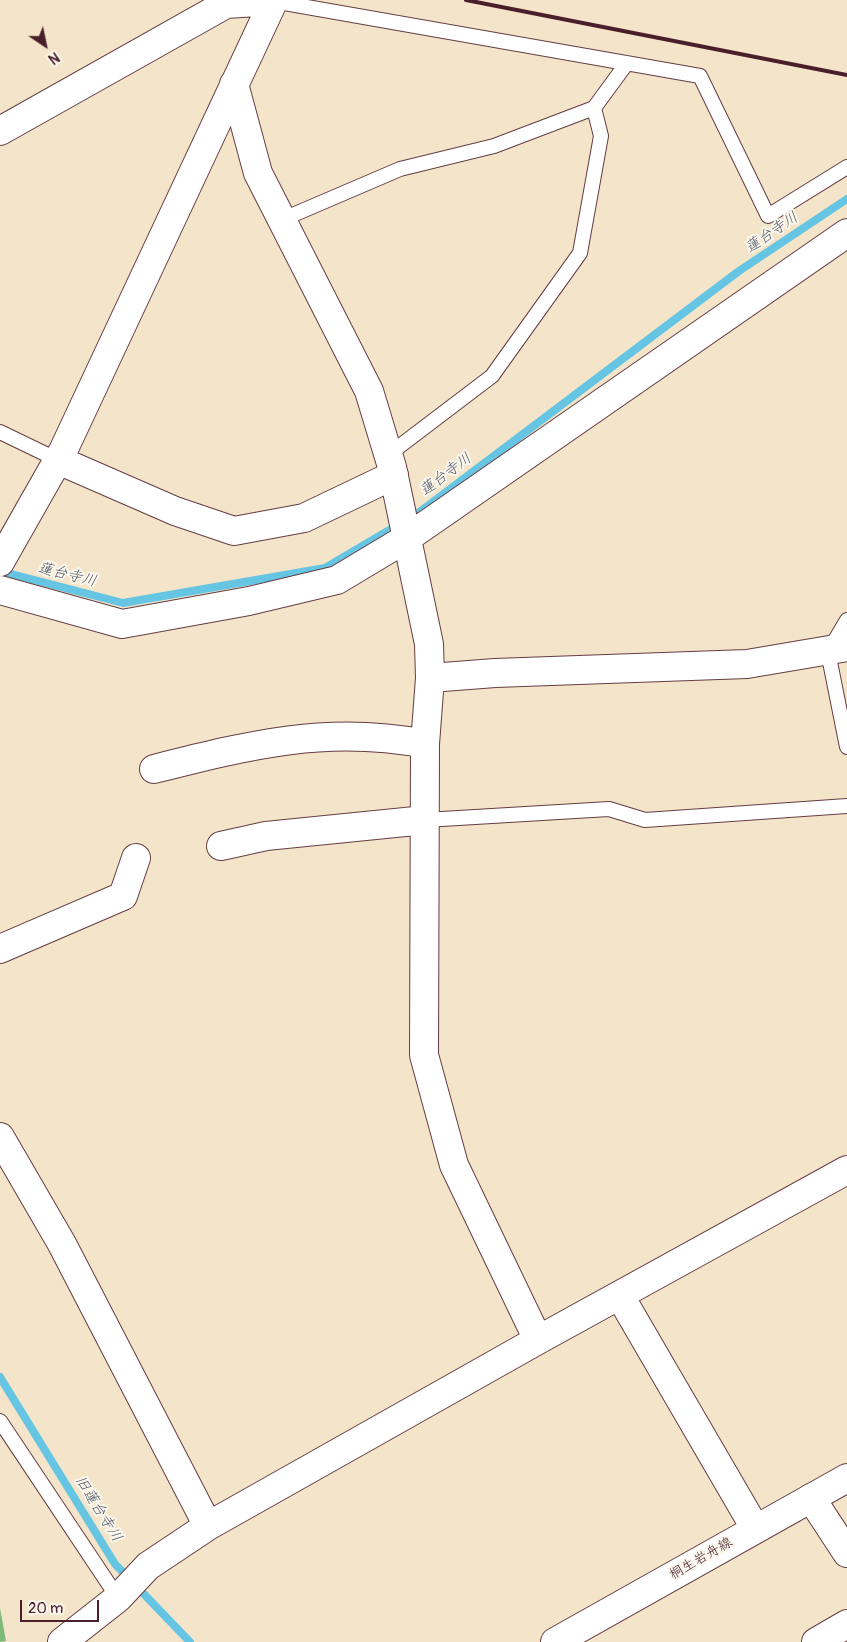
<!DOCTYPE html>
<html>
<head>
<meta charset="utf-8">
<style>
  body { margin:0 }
  #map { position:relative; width:847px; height:1642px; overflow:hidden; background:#f4e5ca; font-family:Pangolin,sans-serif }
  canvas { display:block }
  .north { position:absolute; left:20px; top:20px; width:50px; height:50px; -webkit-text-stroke:4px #fbf7ec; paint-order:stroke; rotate:146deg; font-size:14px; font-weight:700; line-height:20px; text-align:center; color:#4a1f2b }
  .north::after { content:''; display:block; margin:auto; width:18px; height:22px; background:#4a1f2b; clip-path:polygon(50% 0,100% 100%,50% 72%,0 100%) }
  .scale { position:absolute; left:20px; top:1600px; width:79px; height:22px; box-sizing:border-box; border:2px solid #4a1f2b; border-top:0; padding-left:6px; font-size:15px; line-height:18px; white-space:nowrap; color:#4a1f2b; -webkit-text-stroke:4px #fbf7ec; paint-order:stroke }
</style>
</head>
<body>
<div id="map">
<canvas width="847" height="1642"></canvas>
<div class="north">N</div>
<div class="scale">20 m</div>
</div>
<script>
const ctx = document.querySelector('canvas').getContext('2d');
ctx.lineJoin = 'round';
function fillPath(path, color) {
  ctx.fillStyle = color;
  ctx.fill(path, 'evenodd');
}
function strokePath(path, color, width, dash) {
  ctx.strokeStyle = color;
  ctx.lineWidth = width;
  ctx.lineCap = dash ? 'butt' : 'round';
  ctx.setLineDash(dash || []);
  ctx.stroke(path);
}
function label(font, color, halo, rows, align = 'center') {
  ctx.font = font + ' Pangolin,"Klee One",sans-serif';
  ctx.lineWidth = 4;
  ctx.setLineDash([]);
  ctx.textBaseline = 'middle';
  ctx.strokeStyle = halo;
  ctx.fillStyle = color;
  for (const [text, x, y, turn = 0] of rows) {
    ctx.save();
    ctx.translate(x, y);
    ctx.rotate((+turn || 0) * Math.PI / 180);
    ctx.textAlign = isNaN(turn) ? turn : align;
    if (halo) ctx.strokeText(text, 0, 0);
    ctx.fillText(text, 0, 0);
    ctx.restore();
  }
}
fillPath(new Path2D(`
  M 0,1608 L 6,1641 L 0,1642 Z`), '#80ba79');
strokePath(new Path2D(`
  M 408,519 L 421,511 L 739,271 L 847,199
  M 0,571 L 123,603 L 325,568 L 398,525
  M 0,1377 L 115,1564 L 190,1642`), '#65c5e3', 8);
const lane = new Path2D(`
  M 273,1 L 700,76 L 768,216 L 847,167
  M 281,220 L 400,169 L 494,146 L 594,108
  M 0,432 L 58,460
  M 388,455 L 492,376 L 580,253 L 601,136 L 594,108 L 627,63
  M 847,620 L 828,652 L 847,747
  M 425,820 L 609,809 L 645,820 L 847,806
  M 0,1421 L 118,1598`);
const street = new Path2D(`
  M 234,84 L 258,173 L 369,391 L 392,467 L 429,644 L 430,678 L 425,744 L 424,1055 L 454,1165 L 538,1340
  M 0,131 L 226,4 L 273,1
  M 58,460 L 175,511 L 234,531 L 304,518 L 394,475
  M 0,562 L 63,451 L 274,0
  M 0,590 L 122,624 L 249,601 L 337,580 L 407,538 L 847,233
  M 430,678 L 495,673 L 747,664 L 847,647
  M 154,769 C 249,745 327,725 425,744
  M 221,846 L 266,836 L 425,820
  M 0,949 L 123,896 L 136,858
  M 0,1137 L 62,1244 L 208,1526
  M 620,1296 L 755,1528
  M 811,1498 L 847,1553
  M 62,1642 L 118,1598 L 148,1566 L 208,1526 L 538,1340 L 847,1170
  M 816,1642 L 847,1624`);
const primary = new Path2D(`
  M 555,1642 L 847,1478`);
strokePath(lane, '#643d43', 16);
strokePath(street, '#643d43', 30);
strokePath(primary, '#643d43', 30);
strokePath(lane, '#fff', 14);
strokePath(street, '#fff', 28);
strokePath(primary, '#fff', 28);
strokePath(new Path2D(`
  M 466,0 L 847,75`), '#4a1f2b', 4);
label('14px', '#4a1f2b', '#fbf7ec', [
  ["桐生岩舟線",701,1559,-30]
]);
label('italic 15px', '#53596b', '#fbf7ec', [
  ["蓮台寺川",772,233,-34],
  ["蓮台寺川",446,475,-37],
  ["蓮台寺川",67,575,14],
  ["旧蓮台寺川",98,1509,58]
]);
</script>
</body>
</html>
